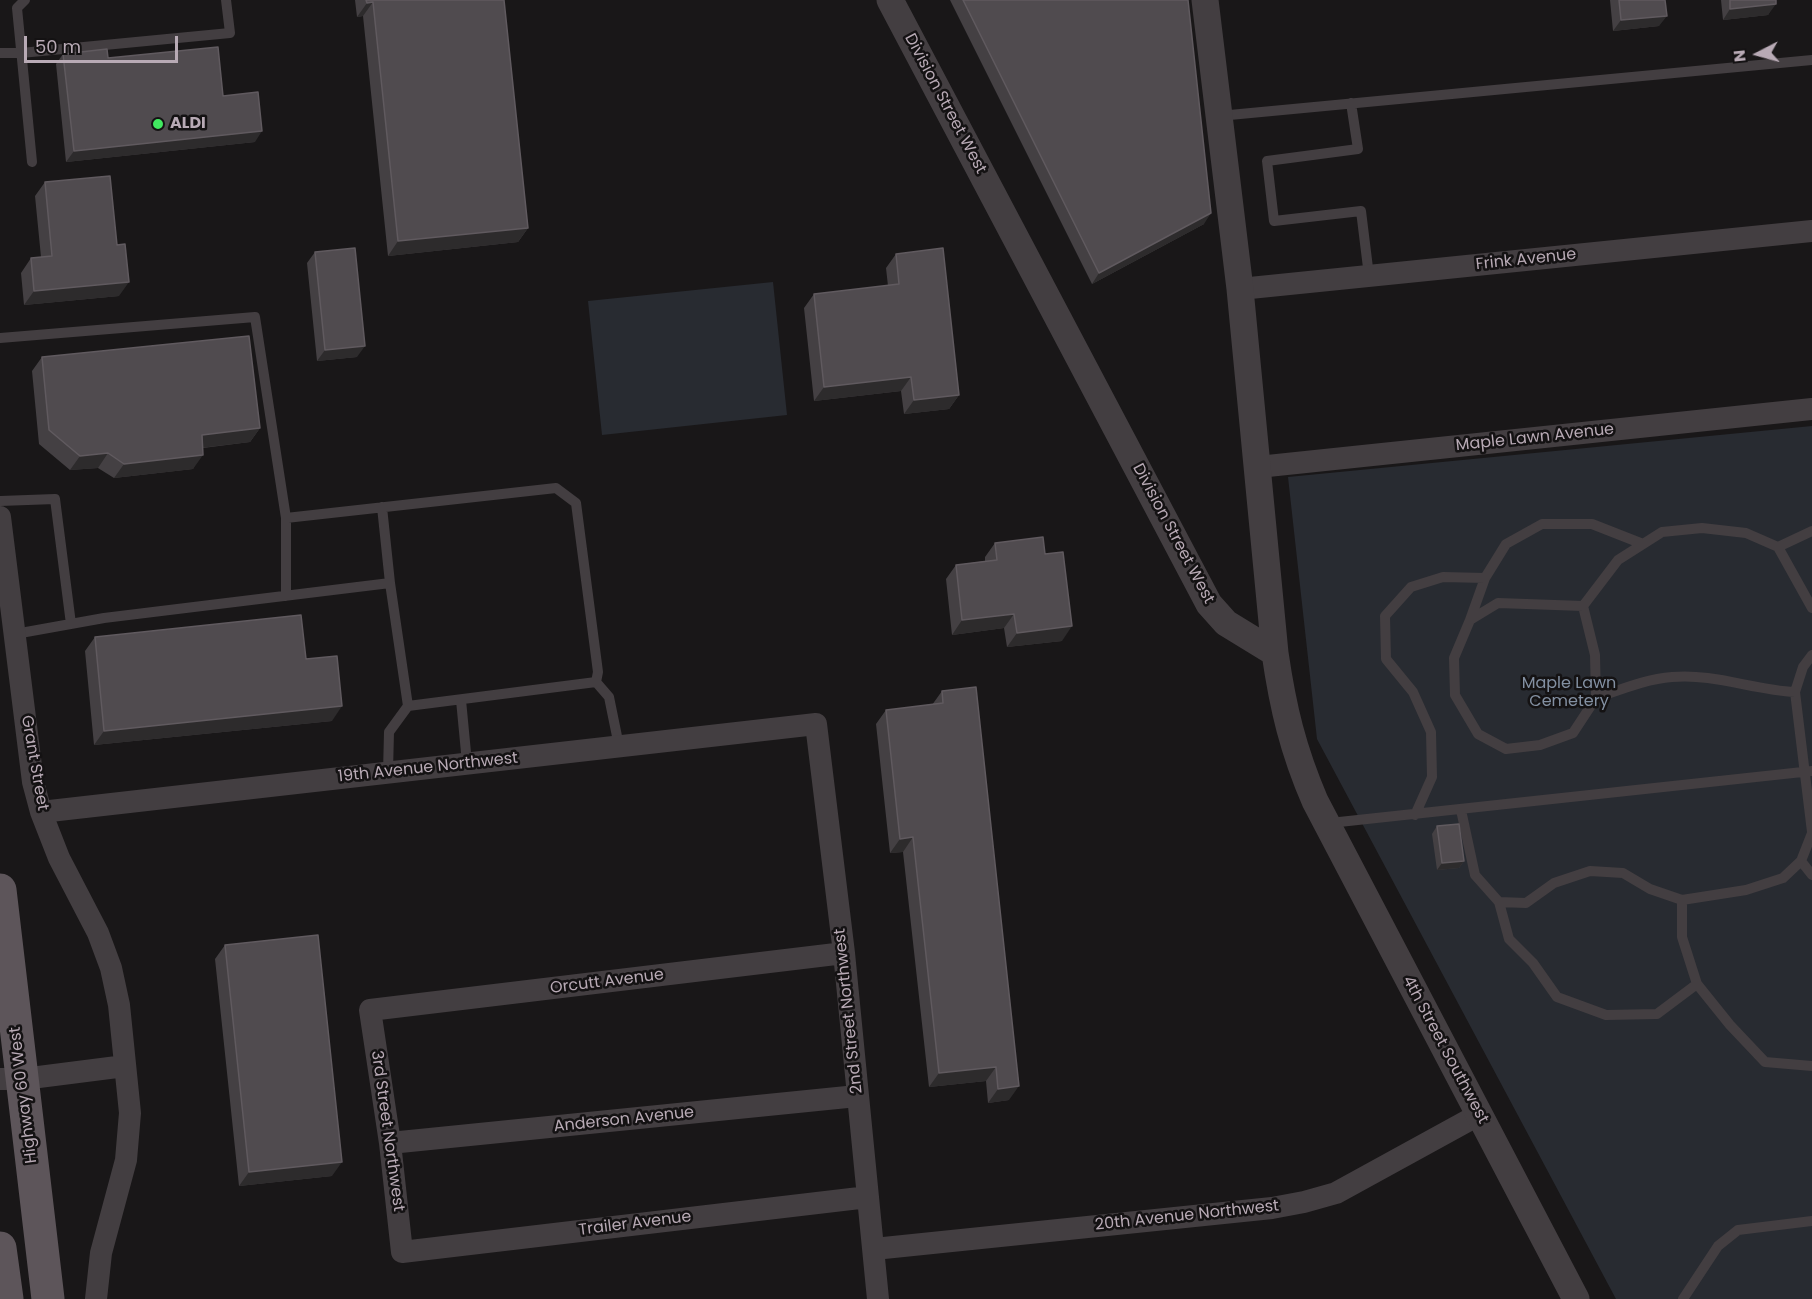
<!DOCTYPE html>
<html>
<head>
<meta charset="utf-8">
<style>
  body { margin:0 }
  #map { position:relative; width:1812px; height:1299px; overflow:hidden; background:#191718; font-family:Poppins,sans-serif }
  canvas { display:block }
  .north { position:absolute; left:1728px; top:24px; width:60px; height:60px; -webkit-text-stroke:4px #141213; paint-order:stroke; rotate:264deg; font-size:16px; font-weight:700; line-height:24px; text-align:center; color:#b8aab5 }
  .north::after { content:''; display:block; margin:auto; width:21px; height:27px; background:#b8aab5; clip-path:polygon(50% 0,100% 100%,50% 72%,0 100%) }
  .scale { position:absolute; left:24px; top:36px; width:154px; height:27px; box-sizing:border-box; border:3px solid #b8aab5; border-top:0; padding-left:8px; font-size:18px; line-height:21px; white-space:nowrap; color:#b8aab5; -webkit-text-stroke:4px #141213; paint-order:stroke }
</style>
</head>
<body>
<div id="map">
<canvas width="1812" height="1299"></canvas>
<div class="north">N</div>
<div class="scale">50 m</div>
</div>
<script>
const ctx = document.querySelector('canvas').getContext('2d');
ctx.lineJoin = 'round';
function fillPath(path, color) {
  ctx.fillStyle = color;
  ctx.fill(path, 'evenodd');
}
function strokePath(path, color, width, dash) {
  ctx.strokeStyle = color;
  ctx.lineWidth = width;
  ctx.lineCap = dash ? 'butt' : 'round';
  ctx.setLineDash(dash || []);
  ctx.stroke(path);
}
function label(font, color, halo, rows, align = 'center') {
  ctx.font = font + ' Poppins,sans-serif';
  ctx.lineWidth = 5;
  ctx.setLineDash([]);
  ctx.textBaseline = 'middle';
  ctx.strokeStyle = halo;
  ctx.fillStyle = color;
  for (const [text, x, y, turn = 0] of rows) {
    ctx.save();
    ctx.translate(x, y);
    ctx.rotate((+turn || 0) * Math.PI / 180);
    ctx.textAlign = isNaN(turn) ? turn : align;
    if (halo) ctx.strokeText(text, 0, 0);
    ctx.fillText(text, 0, 0);
    ctx.restore();
  }
}
fillPath(new Path2D(`
  M 773,282 L 787,415 L 602,435 L 588,301 Z
  M 1812,426 L 1812,1299 L 1616,1299 L 1317,739 L 1288,477 Z`), '#282b31');
strokePath(new Path2D(`
  M 25,0 L 17,8 L 32,162
  M 0,53 L 21,53 L 230,33 L 226,0
  M 1351,103 L 1358,149 L 1267,161 L 1274,221 L 1361,211 L 1369,276
  M 1219,116 L 1812,60
  M 0,338 L 255,317 L 286,518 L 556,488 L 576,503 L 598,672 L 596,682 L 408,706 L 390,583 L 104,618 L 15,634
  M 0,501 L 55,499 L 71,624
  M 382,507 L 390,583
  M 286,518 L 286,596
  M 1778,547 L 1812,608
  M 1498,603 L 1583,606 L 1595,655 L 1596,698 L 1573,733 L 1540,745 L 1506,749 L 1478,734 L 1455,695 L 1454,658 L 1470,620 Z
  M 1583,606 L 1618,560 L 1662,532 L 1702,528 L 1746,533 L 1778,547 L 1812,531
  M 1470,620 L 1485,578 L 1506,544 L 1542,524 L 1592,524 L 1643,544
  M 1812,655 L 1803,667 L 1795,692 L 1812,832
  M 596,682 L 609,697 L 619,746
  M 1596,698 C 1620,690 1646,679 1672,677 C 1713,673 1754,690 1795,692
  M 461,700 L 467,763
  M 388,772 L 389,732 L 408,706
  M 1461,810 L 1475,875 L 1499,902 L 1526,903 L 1554,883 L 1590,871 L 1623,873 L 1650,889 L 1682,900 L 1746,890 L 1783,878 L 1801,861 L 1812,875
  M 1415,815 L 1432,777 L 1431,732 L 1413,692 L 1386,659 L 1385,616 L 1411,587 L 1443,577 L 1485,578
  M 1330,823 L 1812,771
  M 1801,861 L 1812,833
  M 1682,900 L 1682,937 L 1697,984 L 1730,1025 L 1765,1062 L 1812,1066
  M 1499,902 L 1509,939 L 1533,963 L 1557,997 L 1606,1015 L 1657,1014 L 1697,984
  M 1683,1299 L 1718,1246 L 1738,1230 L 1812,1221`), '#433e41', 10);
strokePath(new Path2D(`
  M 1240,289 L 1812,231
  M 1258,467 L 1812,409
  M 0,517 L 33,782 L 41,812 L 59,858 L 98,933 L 111,968 L 119,1005 L 130,1113 L 126,1160 L 101,1253 L 96,1299
  M 41,812 L 816,724 L 844,953 L 878,1299
  M 844,953 L 370,1010 L 390,1143 L 402,1252 L 868,1197
  M 0,1079 L 23,1079 L 125,1066
  M 390,1143 L 857,1096
  M 874,1249 L 1272,1208 L 1304,1202 L 1336,1193 L 1480,1114`), '#433e41', 22);
strokePath(new Path2D(`
  M 890,0 L 1209,604 L 1226,623 L 1275,653 L 1240,289 L 1205,0
  M 1275,653 C 1283,708 1293,750 1315,801 L 1576,1299`), '#433e41', 27);
strokePath(new Path2D(`
  M 0,890 L 48,1299
  M 0,1248 L 7,1299`), '#5d555a', 33);
fillPath(new Path2D(`
  M 355,0 L 504,0 L 528,228 L 518,242 L 388,256 L 363,16 L 357,17 Z
  M 950,0 L 1188,0 L 1204,224 L 1092,284 Z
  M 1610,0 L 1665,0 L 1659,26 L 1613,31 Z
  M 1721,0 L 1776,0 L 1768,15 L 1723,20 Z
  M 63,54 L 108,58 L 223,96 L 255,142 L 66,162 L 56,64 Z
  M 45,182 L 119,296 L 24,305 L 21,273 L 31,258 L 41,257 L 35,196 Z
  M 315,252 L 357,357 L 317,361 L 307,263 Z
  M 896,254 L 959,395 L 949,409 L 904,414 L 901,391 L 814,401 L 804,308 L 814,294 L 888,286 L 886,268 Z
  M 42,357 L 260,428 L 250,442 L 203,448 L 193,469 L 114,478 L 98,468 L 70,470 L 39,444 L 32,371 Z
  M 995,543 L 1045,554 L 1062,641 L 1007,647 L 1004,628 L 952,635 L 946,579 L 956,565 L 985,561 L 985,557 Z
  M 95,637 L 306,659 L 332,721 L 94,745 L 85,651 Z
  M 942,691 L 1009,1100 L 988,1103 L 986,1081 L 929,1087 L 903,852 L 890,853 L 876,724 L 886,710 L 932,705 Z
  M 1437,826 L 1464,861 L 1459,868 L 1437,870 L 1432,834 Z
  M 225,945 L 332,1176 L 239,1186 L 215,959 Z`), '#444043');
fillPath(new Path2D(`
  M 373,2 L 363,16 L 357,17 L 367,3 Z
  M 1776,4 L 1768,15 L 1723,20 L 1730,9 Z
  M 1667,16 L 1659,26 L 1613,31 L 1621,20 Z
  M 262,131 L 255,142 L 66,162 L 74,151 Z
  M 1211,213 L 1204,224 L 1092,284 L 1099,273 Z
  M 528,228 L 518,242 L 388,256 L 398,241 Z
  M 129,282 L 119,296 L 24,305 L 34,291 Z
  M 365,346 L 357,357 L 317,361 L 325,350 Z
  M 911,377 L 901,391 L 814,401 L 824,387 Z
  M 959,395 L 949,409 L 904,414 L 914,400 Z
  M 260,428 L 250,442 L 192,449 L 202,435 Z
  M 108,453 L 98,468 L 70,470 L 80,456 Z
  M 203,455 L 193,469 L 114,478 L 124,464 Z
  M 1014,614 L 1004,628 L 952,635 L 962,620 Z
  M 1072,626 L 1062,641 L 1007,647 L 1017,633 Z
  M 342,706 L 332,721 L 94,745 L 104,731 Z
  M 913,837 L 903,852 L 890,853 L 900,839 Z
  M 1464,861 L 1459,868 L 1437,870 L 1442,863 Z
  M 996,1067 L 986,1081 L 929,1087 L 939,1073 Z
  M 1019,1086 L 1009,1100 L 988,1103 L 998,1089 Z
  M 342,1162 L 332,1176 L 239,1186 L 249,1172 Z`), '#2d2b2c');
const building = new Path2D(`
  M 366,0 L 504,0 L 528,228 L 398,241 L 373,2 L 367,3 Z
  M 963,0 L 1188,0 L 1211,213 L 1099,273 Z
  M 1619,0 L 1665,0 L 1667,16 L 1621,20 Z
  M 1730,0 L 1776,0 L 1776,4 L 1730,9 Z
  M 218,47 L 223,96 L 258,92 L 262,131 L 74,151 L 63,54 L 107,49 L 108,58 Z
  M 110,176 L 117,245 L 125,244 L 129,282 L 34,291 L 31,258 L 52,256 L 45,182 Z
  M 355,248 L 365,346 L 325,350 L 315,252 Z
  M 943,248 L 959,395 L 914,400 L 911,377 L 824,387 L 814,294 L 899,284 L 896,254 Z
  M 249,336 L 260,428 L 202,435 L 203,455 L 124,464 L 108,453 L 80,456 L 49,430 L 42,357 Z
  M 1043,537 L 1045,554 L 1063,552 L 1072,626 L 1017,633 L 1014,614 L 962,620 L 956,565 L 997,560 L 995,543 Z
  M 301,615 L 306,659 L 337,656 L 342,706 L 104,731 L 95,637 Z
  M 976,687 L 1019,1086 L 998,1089 L 996,1067 L 939,1073 L 913,837 L 900,839 L 886,710 L 943,703 L 942,691 Z
  M 1459,824 L 1464,861 L 1442,863 L 1437,826 Z
  M 318,935 L 342,1162 L 249,1172 L 225,945 Z`);
fillPath(building, '#504b4f');
strokePath(building, '#605a5f', 1.5);
for (const [x, y, r, color] of [
  [158,124,6,"#41e860"]
]) {
  const dot = new Path2D();
  dot.arc(x, y, r, 0, 2 * Math.PI);
  ctx.fillStyle = color;
  ctx.fill(dot);
  strokePath(dot, '#141213', 2);
}
label('16px', '#b8aab5', '#141213', [
  ["Division Street West",945,104,62],
  ["Frink Avenue",1526,260,-6],
  ["Maple Lawn Avenue",1535,438,-6],
  ["Division Street West",1173,534,62],
  ["Grant Street",34,763,80],
  ["19th Avenue Northwest",428,768,-6],
  ["Orcutt Avenue",607,982,-7],
  ["2nd Street Northwest",849,1011,-96],
  ["4th Street Southwest",1445,1050,62],
  ["Highway 60 West",24,1095,-97],
  ["Anderson Avenue",624,1120,-6],
  ["3rd Street Northwest",387,1131,82],
  ["20th Avenue Northwest",1187,1216,-6],
  ["Trailer Avenue",635,1224,-7]
]);
label('bold 16px', '#b8aab5', '#141213', [
  ["ALDI",170,124]
], 'left');
label('16px', '#8390a2', '#141213', [
  ["Maple Lawn",1569,684],
  ["Cemetery",1569,702]
]);
</script>
</body>
</html>
